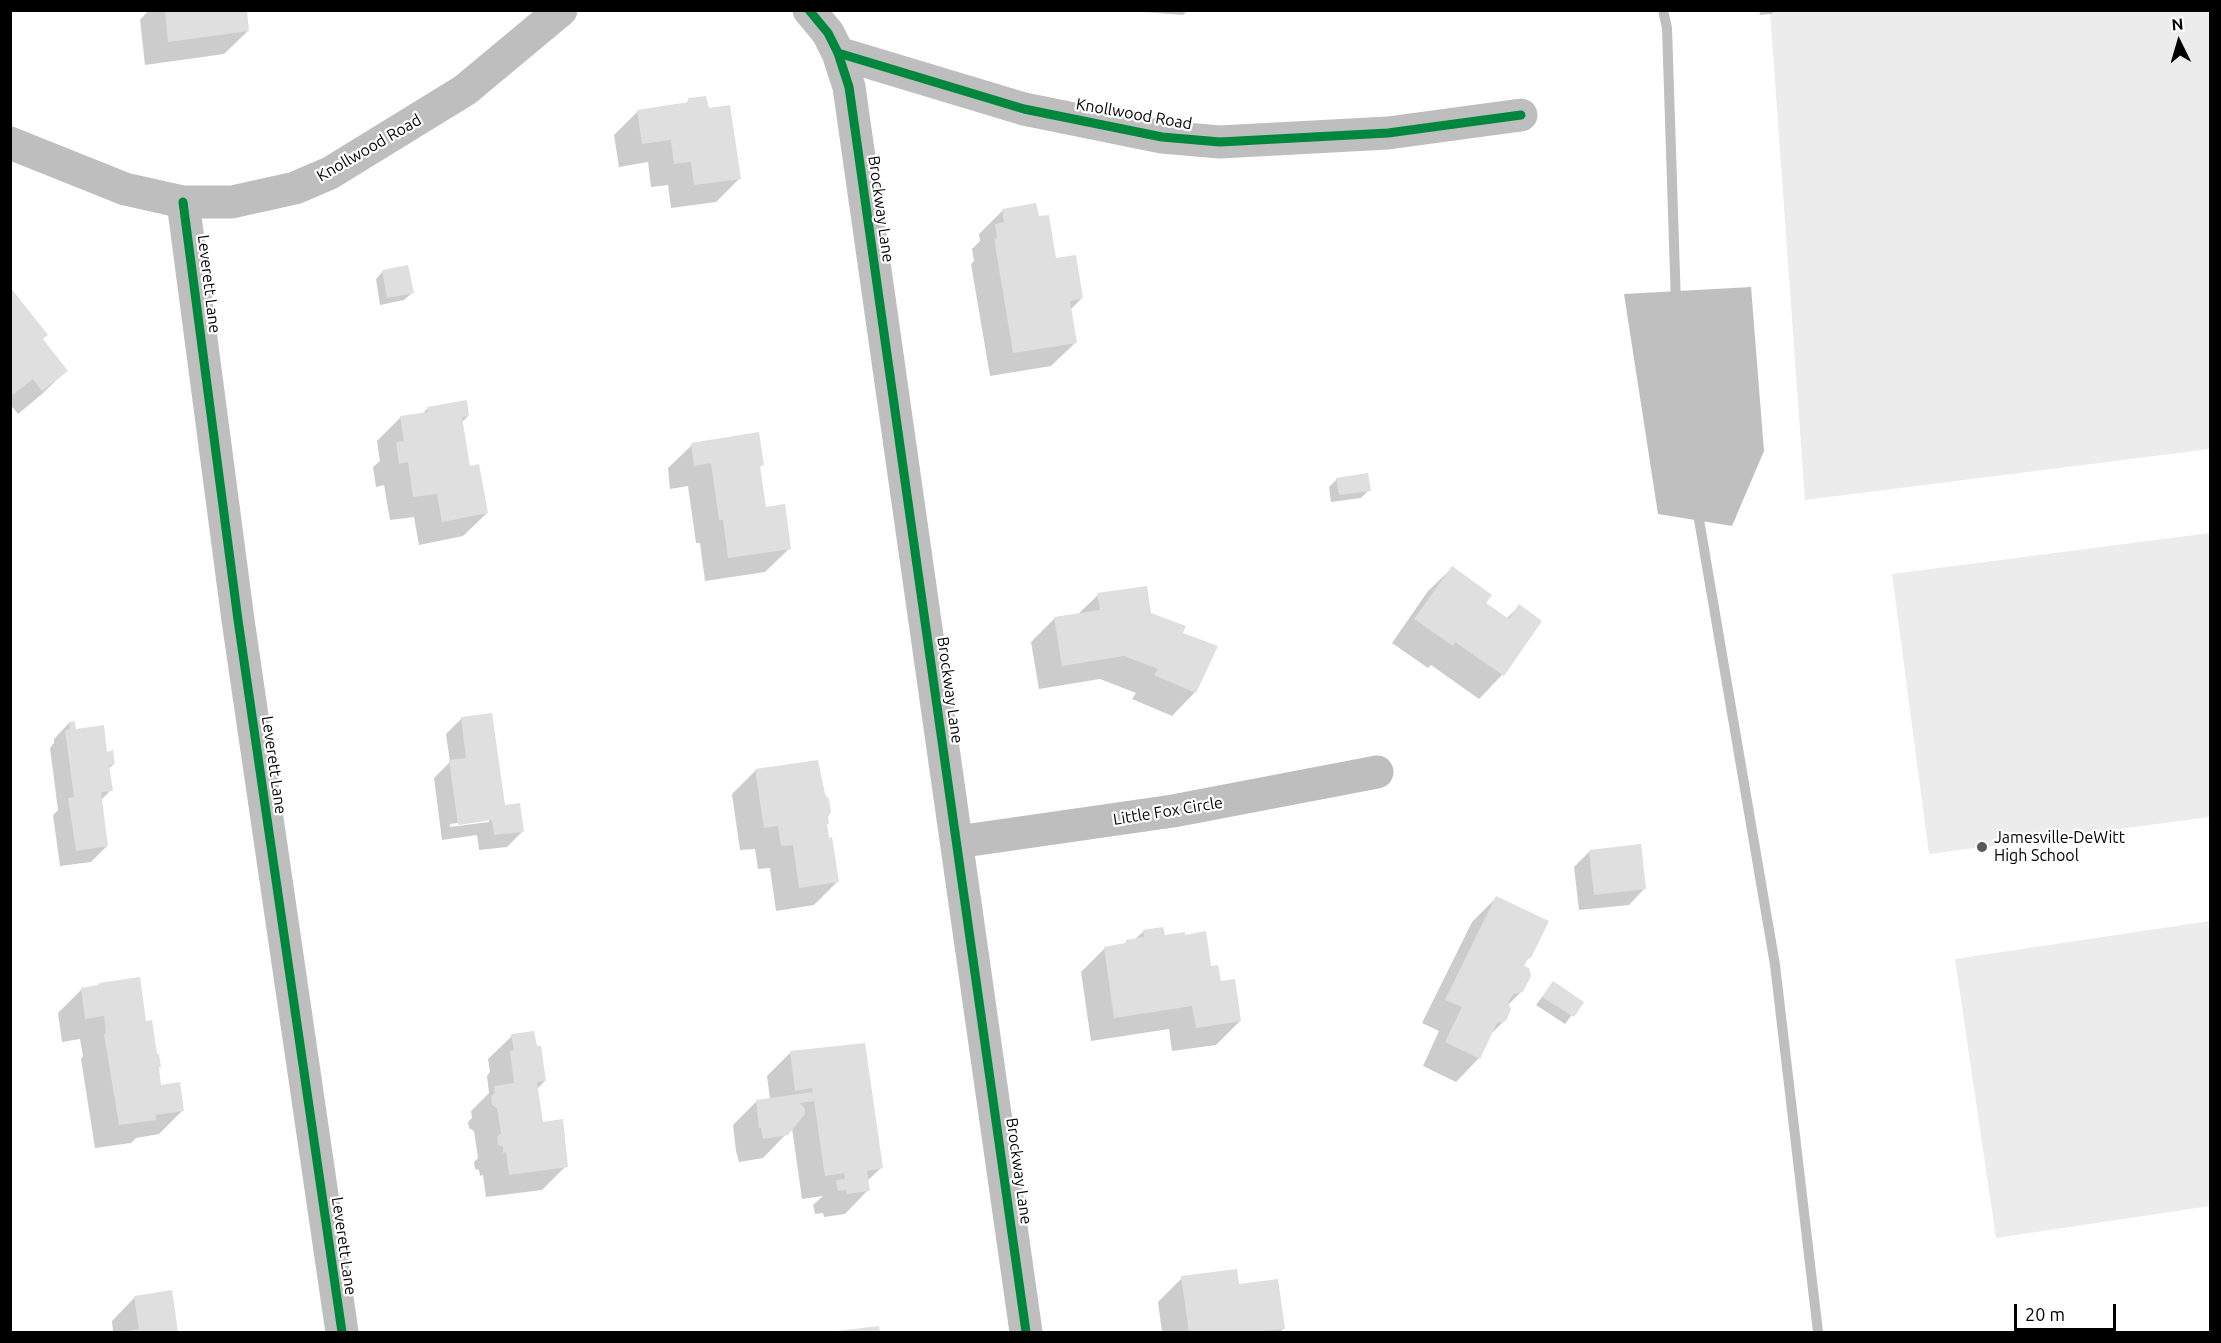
<!DOCTYPE html>
<html>
<head>
<meta charset="utf-8">
<style>
  body { margin:0 }
  #map { position:relative; width:2221px; height:1343px; overflow:hidden; background:#fff; font-family:Ubuntu,sans-serif }
  canvas { display:block }
  .frame { position:absolute; inset:0; border:12px solid #000; pointer-events:none }
  .north { position:absolute; left:2149px; top:12px; width:60px; height:60px; -webkit-text-stroke:4px #fff; paint-order:stroke; rotate:355deg; font-size:16px; font-weight:700; line-height:24px; text-align:center; color:#000 }
  .north::after { content:''; display:block; margin:auto; width:21px; height:27px; background:#000; clip-path:polygon(50% 0,100% 100%,50% 72%,0 100%) }
  .scale { position:absolute; left:2014px; top:1304px; width:102px; height:27px; box-sizing:border-box; border:3px solid #000; border-top:0; padding-left:8px; font-size:18px; line-height:21px; white-space:nowrap; color:#000; -webkit-text-stroke:4px #fff; paint-order:stroke }
</style>
</head>
<body>
<div id="map">
<canvas width="2221" height="1343"></canvas>
<div class="frame"></div>
<div class="north">N</div>
<div class="scale">20 m</div>
</div>
<script>
const ctx = document.querySelector('canvas').getContext('2d');
ctx.lineJoin = 'round';
function fillPath(path, color) {
  ctx.fillStyle = color;
  ctx.fill(path, 'evenodd');
}
function strokePath(path, color, width, dash) {
  ctx.strokeStyle = color;
  ctx.lineWidth = width;
  ctx.lineCap = dash ? 'butt' : 'round';
  ctx.setLineDash(dash || []);
  ctx.stroke(path);
}
function label(font, color, halo, rows, align = 'center') {
  ctx.font = font + ' Ubuntu,sans-serif';
  ctx.lineWidth = 4.5;
  ctx.setLineDash([]);
  ctx.textBaseline = 'middle';
  ctx.strokeStyle = halo;
  ctx.fillStyle = color;
  for (const [text, x, y, turn = 0] of rows) {
    ctx.save();
    ctx.translate(x, y);
    ctx.rotate((+turn || 0) * Math.PI / 180);
    ctx.textAlign = isNaN(turn) ? turn : align;
    if (halo) ctx.strokeText(text, 0, 0);
    ctx.fillText(text, 0, 0);
    ctx.restore();
  }
}
fillPath(new Path2D(`
  M 1770,11 L 2210,11 L 2210,449 L 1805,500 Z
  M 2210,533 L 2210,817 L 1929,854 L 1892,574 Z
  M 2210,921 L 2210,1206 L 1996,1238 L 1955,959 Z`), '#ececec');
fillPath(new Path2D(`
  M 1751,287 L 1764,451 L 1732,526 L 1658,514 L 1624,294 Z`), '#bfbfbf');
fillPath(new Path2D(`
  M 149,10 L 246,10 L 248,31 L 224,54 L 145,65 L 140,20 Z
  M 1118,10 L 1188,10 L 1183,15 Z
  M 1759,10 L 1775,10 L 1771,14 L 1760,15 Z
  M 689,100 L 740,178 L 716,202 L 671,208 L 668,185 L 651,187 L 648,162 L 619,167 L 614,135 L 638,111 L 685,104 Z
  M 1003,210 L 1038,218 L 1055,260 L 1082,298 L 1070,310 L 1075,343 L 1051,366 L 990,376 L 971,264 L 974,261 L 972,249 L 980,241 L 979,234 Z
  M 383,271 L 412,293 L 404,300 L 380,305 L 376,279 Z
  M 10,289 L 41,340 L 66,371 L 42,394 L 18,414 L 10,404 Z
  M 428,408 L 468,416 L 462,422 L 468,467 L 487,513 L 463,536 L 419,545 L 414,517 L 390,520 L 384,485 L 376,487 L 373,467 L 380,461 L 377,441 L 401,417 L 422,414 Z
  M 692,445 L 762,465 L 759,468 L 764,509 L 789,549 L 765,572 L 705,581 L 700,543 L 696,543 L 688,486 L 670,489 L 668,468 Z
  M 1337,479 L 1369,490 L 1361,498 L 1331,502 L 1329,487 Z
  M 1452,568 L 1484,603 L 1506,619 L 1519,606 L 1540,621 L 1502,675 L 1479,699 L 1431,665 L 1428,668 L 1392,643 L 1428,591 Z
  M 1098,595 L 1150,614 L 1181,633 L 1195,692 L 1172,716 L 1132,699 L 1136,693 L 1100,679 L 1039,689 L 1031,642 L 1055,618 L 1078,614 Z
  M 462,718 L 503,807 L 523,831 L 507,847 L 479,850 L 477,835 L 442,840 L 434,778 L 450,762 L 446,734 ZM 489,819 L 489,822 L 450,827 L 450,824 Z
  M 69,723 L 114,764 L 108,769 L 111,790 L 100,801 L 107,846 L 91,862 L 60,866 L 53,815 L 58,810 L 50,748 L 54,743 L 54,739 Z
  M 756,770 L 826,825 L 837,882 L 814,905 L 776,911 L 770,868 L 758,869 L 755,849 L 740,850 L 732,794 Z
  M 1590,851 L 1644,889 L 1629,905 L 1579,910 L 1574,867 Z
  M 1496,898 L 1530,957 L 1524,963 L 1522,991 L 1508,1005 L 1505,1020 L 1490,1035 L 1479,1058 L 1456,1082 L 1423,1066 L 1439,1031 L 1422,1023 L 1472,922 Z
  M 1144,931 L 1164,937 L 1210,967 L 1240,1021 L 1216,1045 L 1172,1051 L 1169,1029 L 1091,1041 L 1081,972 L 1104,949 L 1122,946 L 1126,942 L 1134,940 Z
  M 1553,983 L 1582,1002 L 1565,1024 L 1536,1005 Z
  M 99,984 L 145,1023 L 159,1067 L 157,1069 L 160,1087 L 182,1111 L 159,1134 L 136,1138 L 131,1143 L 95,1148 L 81,1059 L 83,1056 L 80,1039 L 62,1042 L 58,1013 L 82,989 L 97,987 Z
  M 512,1036 L 545,1081 L 537,1089 L 542,1124 L 566,1166 L 542,1190 L 486,1197 L 483,1175 L 480,1176 L 479,1170 L 475,1169 L 474,1162 L 478,1158 L 474,1131 L 469,1128 L 468,1122 L 472,1118 L 471,1111 L 489,1093 L 487,1076 L 490,1072 L 488,1059 Z
  M 863,1045 L 881,1168 L 867,1181 L 868,1190 L 845,1214 L 824,1217 L 823,1213 L 815,1214 L 813,1205 L 823,1196 L 802,1199 L 792,1128 L 763,1158 L 739,1162 L 736,1151 L 733,1125 L 757,1101 L 770,1099 L 767,1076 L 790,1053 Z
  M 1182,1278 L 1238,1286 L 1283,1329 L 1280,1332 L 1162,1332 L 1158,1302 Z
  M 171,1292 L 177,1332 L 113,1332 L 112,1321 L 135,1297 Z
  M 878,1327 L 878,1332 L 840,1332 Z`), '#0003');
strokePath(new Path2D(`
  M 1663,10 L 1667,28 L 1676,305
  M 1697,508 L 1775,965 L 1818,1332`), '#bfbfbf', 10);
fillPath(new Path2D(`
  M 165,10 L 247,10 L 249,31 L 168,42 Z
  M 706,96 L 709,108 L 730,105 L 741,179 L 694,185 L 691,162 L 674,164 L 671,140 L 642,144 L 637,110 L 689,102 L 688,98 Z
  M 1036,203 L 1039,216 L 1049,215 L 1056,258 L 1076,255 L 1083,298 L 1070,301 L 1077,343 L 1013,353 L 994,239 L 997,238 L 995,224 L 1004,222 L 1002,209 Z
  M 408,265 L 414,293 L 387,298 L 382,270 Z
  M 10,287 L 48,335 L 43,339 L 68,371 L 42,391 L 33,379 L 10,397 Z
  M 467,400 L 469,416 L 462,417 L 470,466 L 479,464 L 488,513 L 442,522 L 437,494 L 413,497 L 408,462 L 399,464 L 396,442 L 404,441 L 400,416 L 428,412 L 427,407 Z
  M 759,432 L 764,465 L 760,466 L 766,507 L 785,504 L 791,549 L 728,558 L 723,520 L 719,520 L 711,463 L 694,466 L 691,443 Z
  M 1368,473 L 1371,491 L 1339,495 L 1336,478 Z
  M 1452,566 L 1492,595 L 1486,603 L 1509,619 L 1519,604 L 1542,621 L 1504,676 L 1455,642 L 1453,646 L 1414,619 Z
  M 1147,586 L 1151,613 L 1186,626 L 1183,633 L 1218,646 L 1196,693 L 1154,675 L 1158,669 L 1124,656 L 1062,666 L 1054,617 L 1100,610 L 1097,593 Z
  M 492,713 L 505,805 L 520,803 L 524,832 L 494,835 L 492,820 L 458,825 L 449,760 L 466,758 L 461,717 Z
  M 75,721 L 76,729 L 104,725 L 107,752 L 113,750 L 115,764 L 109,765 L 113,791 L 101,792 L 108,846 L 76,851 L 68,798 L 74,797 L 65,730 L 70,729 L 69,722 Z
  M 818,760 L 825,794 L 829,799 L 831,812 L 828,817 L 829,824 L 827,824 L 829,838 L 832,837 L 839,882 L 799,888 L 793,845 L 781,846 L 778,826 L 764,828 L 755,769 Z
  M 1641,844 L 1646,889 L 1594,895 L 1589,850 Z
  M 1496,896 L 1549,921 L 1531,958 L 1529,957 L 1524,966 L 1529,968 L 1531,976 L 1523,992 L 1513,994 L 1508,1003 L 1511,1009 L 1506,1021 L 1497,1023 L 1480,1059 L 1445,1042 L 1462,1007 L 1445,1000 Z
  M 1163,927 L 1165,935 L 1185,932 L 1185,935 L 1206,931 L 1211,966 L 1218,965 L 1221,981 L 1235,979 L 1241,1021 L 1196,1028 L 1192,1006 L 1114,1018 L 1104,947 L 1126,943 L 1126,940 L 1144,937 L 1143,930 Z
  M 140,977 L 146,1021 L 152,1020 L 157,1054 L 159,1054 L 161,1067 L 159,1067 L 161,1085 L 180,1082 L 184,1111 L 156,1115 L 156,1120 L 119,1125 L 104,1034 L 106,1033 L 104,1016 L 85,1019 L 81,988 L 99,985 L 99,983 Z
  M 1553,981 L 1584,1002 L 1574,1017 L 1542,997 Z
  M 534,1031 L 537,1046 L 541,1046 L 546,1081 L 537,1082 L 543,1122 L 563,1119 L 568,1167 L 509,1175 L 506,1152 L 503,1153 L 503,1147 L 498,1145 L 497,1137 L 501,1133 L 497,1108 L 492,1105 L 491,1097 L 495,1093 L 494,1086 L 514,1083 L 510,1051 L 514,1050 L 511,1034 Z
  M 865,1043 L 883,1168 L 867,1171 L 870,1191 L 847,1194 L 846,1190 L 838,1191 L 836,1180 L 845,1179 L 844,1173 L 825,1176 L 814,1101 L 800,1103 L 805,1109 L 805,1114 L 788,1135 L 763,1139 L 761,1128 L 759,1128 L 756,1100 L 813,1092 L 812,1088 L 795,1091 L 790,1051 Z
  M 1237,1269 L 1239,1284 L 1278,1279 L 1285,1329 L 1248,1332 L 1189,1332 L 1181,1276 Z
  M 172,1290 L 178,1332 L 125,1332 L 139,1329 L 134,1296 Z
  M 879,1326 L 880,1332 L 837,1332 L 837,1331 Z`), '#dfdfdf');
strokePath(new Path2D(`
  M 809,10 L 828,33 L 838,53 L 1024,109 L 1162,137 L 1220,142 L 1388,133 L 1521,115
  M 838,53 L 849,87 L 1026,1332
  M 10,143 L 125,189 L 183,202 L 232,202 L 295,188 L 330,173 L 465,90 L 561,10
  M 183,202 L 238,620 L 342,1332
  M 957,842 L 1173,811 L 1377,772`), '#bebebe', 33);
strokePath(new Path2D(`
  M 809,10 L 828,33 L 838,53 L 1024,109 L 1162,137 L 1220,142 L 1388,133 L 1521,115
  M 838,53 L 849,87 L 1026,1332
  M 183,202 L 238,620 L 342,1332`), '#00873e', 9);
for (const [x, y, r, color] of [
  [1982,847,6,"#595959"]
]) {
  const dot = new Path2D();
  dot.arc(x, y, r, 0, 2 * Math.PI);
  ctx.fillStyle = color;
  ctx.fill(dot);
  strokePath(dot, '#fff', 2);
}
label('16px', '#000', '#fff', [
  ["Knollwood Road",1134,114,10],
  ["Knollwood Road",369,148,-30],
  ["Brockway Lane",881,209,82],
  ["Leverett Lane",209,284,83],
  ["Brockway Lane",950,690,82],
  ["Leverett Lane",274,765,82],
  ["Little Fox Circle",1168,811,-9],
  ["Brockway Lane",1019,1171,82],
  ["Leverett Lane",344,1246,82]
]);
label('16px', '#000', '#fff', [
  ["Jamesville-DeWitt",1994,838],
  ["High School",1994,856]
], 'left');
</script>
</body>
</html>
